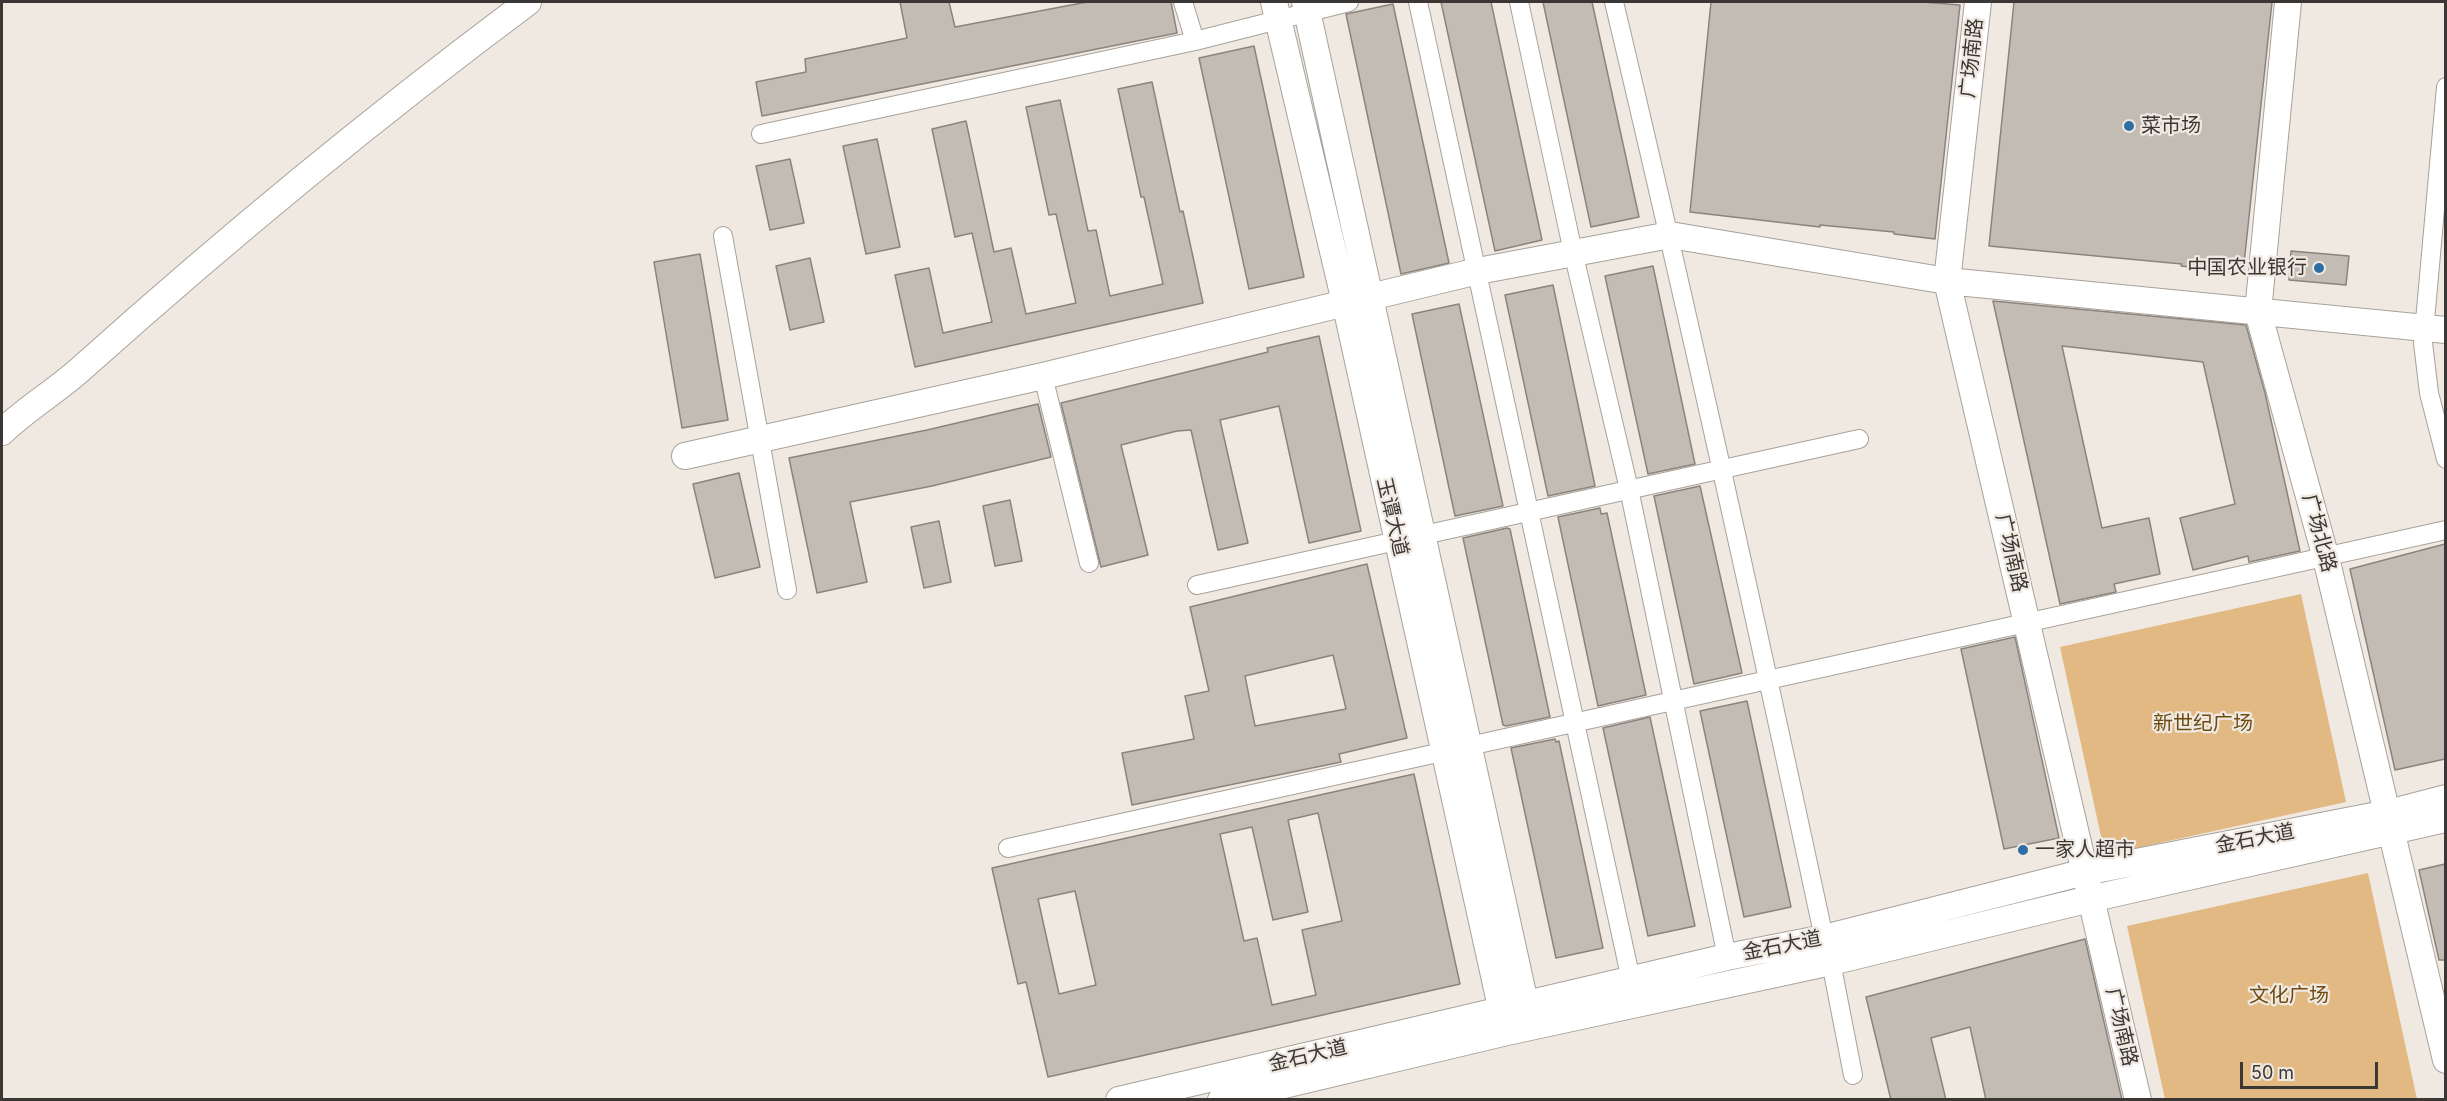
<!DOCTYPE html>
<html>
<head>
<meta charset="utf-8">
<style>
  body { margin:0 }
  #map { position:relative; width:2447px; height:1101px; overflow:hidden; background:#f0e9e1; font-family:Inter,sans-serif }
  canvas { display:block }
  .frame { position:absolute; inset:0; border:3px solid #3a3734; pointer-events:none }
  .scale { position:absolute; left:2240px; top:1062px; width:138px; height:27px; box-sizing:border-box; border:3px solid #3a3734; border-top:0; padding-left:8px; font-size:18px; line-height:21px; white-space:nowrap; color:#3a3734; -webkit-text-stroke:4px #f0e9e1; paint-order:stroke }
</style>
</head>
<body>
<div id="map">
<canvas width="2447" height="1101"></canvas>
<div class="frame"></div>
<div class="scale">50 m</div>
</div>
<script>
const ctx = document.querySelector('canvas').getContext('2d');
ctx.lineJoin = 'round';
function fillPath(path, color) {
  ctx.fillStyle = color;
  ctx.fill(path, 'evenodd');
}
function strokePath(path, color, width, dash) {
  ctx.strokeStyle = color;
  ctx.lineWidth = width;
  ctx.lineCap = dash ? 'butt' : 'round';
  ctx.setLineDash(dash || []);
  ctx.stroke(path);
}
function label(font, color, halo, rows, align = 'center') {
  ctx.font = font + ' Inter,"Noto Sans SC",sans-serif';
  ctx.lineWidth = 4.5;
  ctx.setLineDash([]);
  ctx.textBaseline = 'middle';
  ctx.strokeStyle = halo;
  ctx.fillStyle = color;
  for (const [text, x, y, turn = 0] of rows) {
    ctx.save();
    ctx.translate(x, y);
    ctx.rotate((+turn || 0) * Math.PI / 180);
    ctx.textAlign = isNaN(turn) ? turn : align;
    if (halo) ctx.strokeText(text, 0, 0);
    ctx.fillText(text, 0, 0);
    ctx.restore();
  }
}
fillPath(new Path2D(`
  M 2301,594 L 2346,802 L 2105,855 L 2060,647 Z
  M 2368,873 L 2417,1099 L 2165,1099 L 2127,926 Z`), '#e2b983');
const building = new Path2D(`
  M 900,2 L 949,2 L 955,27 L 1087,2 L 1171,2 L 1177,33 L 762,116 L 756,82 L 806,72 L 805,59 L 907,38 Z
  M 1441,2 L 1491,2 L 1542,240 L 1495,251 Z
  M 1543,2 L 1592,2 L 1639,217 L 1591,227 Z
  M 1711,2 L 1922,2 L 1960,5 L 1935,239 L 1894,234 L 1894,232 L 1820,225 L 1820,227 L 1690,212 Z
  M 2014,2 L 2272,2 L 2243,273 L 2181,266 L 2182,264 L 1989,246 Z
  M 1393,4 L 1449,263 L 1401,274 L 1346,14 Z
  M 1254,46 L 1304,277 L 1249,289 L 1199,58 Z
  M 1152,82 L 1180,212 L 1183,211 L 1203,303 L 915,367 L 895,275 L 929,268 L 943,333 L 992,322 L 972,233 L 955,237 L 932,129 L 966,121 L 994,252 L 1011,248 L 1026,314 L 1076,303 L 1056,214 L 1049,215 L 1026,107 L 1060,100 L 1088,231 L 1096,230 L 1110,296 L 1163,284 L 1144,197 L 1141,197 L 1118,89 Z
  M 877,139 L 900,247 L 866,254 L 843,146 Z
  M 790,159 L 804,223 L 770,230 L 756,166 Z
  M 2291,251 L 2349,256 L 2346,285 L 2289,280 Z
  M 700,254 L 728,420 L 682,428 L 654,262 Z
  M 810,258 L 824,322 L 790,330 L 776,266 Z
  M 1653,266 L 1695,464 L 1648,474 L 1605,276 Z
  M 1553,285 L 1595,486 L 1548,496 L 1505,295 Z
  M 1993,301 L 2246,325 L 2265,393 L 2300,551 L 2249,562 L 2248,556 L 2193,570 L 2180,518 L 2235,504 L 2203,362 L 2062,346 L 2102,528 L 2149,518 L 2160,574 L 2114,584 L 2116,592 L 2060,604 Z
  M 1459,304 L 1503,506 L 1455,516 L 1412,314 Z
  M 1319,336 L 1361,531 L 1309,543 L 1279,406 L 1220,420 L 1248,543 L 1218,550 L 1191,430 L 1177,431 L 1121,445 L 1148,555 L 1101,567 L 1061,403 L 1268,352 L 1267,348 Z
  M 1038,404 L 1051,457 L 932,486 L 850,502 L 867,582 L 817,593 L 789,458 L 927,430 Z
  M 739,473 L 760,567 L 715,578 L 693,484 Z
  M 1700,486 L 1742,673 L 1694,684 L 1654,496 Z
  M 1010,500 L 1022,561 L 995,566 L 983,506 Z
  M 1600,508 L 1601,514 L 1607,513 L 1646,695 L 1598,706 L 1558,517 Z
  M 939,521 L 951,582 L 924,588 L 911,527 Z
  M 1507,528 L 1510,529 L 1550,717 L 1506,726 L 1503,725 L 1463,538 Z
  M 2445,544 L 2445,759 L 2395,770 L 2350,569 Z
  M 1367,564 L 1407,738 L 1339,754 L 1341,762 L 1132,805 L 1122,753 L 1194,739 L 1185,696 L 1209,691 L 1190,607 ZM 1333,655 L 1346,709 L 1255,726 L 1245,676 Z
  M 2015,637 L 2059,838 L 2004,849 L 1961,649 Z
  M 1747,701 L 1791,907 L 1744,917 L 1700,711 Z
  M 1650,717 L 1695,926 L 1648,936 L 1603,728 Z
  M 1555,739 L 1556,742 L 1559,741 L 1603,948 L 1556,958 L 1511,748 Z
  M 1414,774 L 1460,984 L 1048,1077 L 1026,982 L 1018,984 L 992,868 ZM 1318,813 L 1342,921 L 1302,930 L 1316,995 L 1272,1005 L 1257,938 L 1244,941 L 1220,834 L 1252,827 L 1273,920 L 1308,912 L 1288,820 ZM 1075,891 L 1096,985 L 1059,994 L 1038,899 Z
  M 2445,864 L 2445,960 L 2439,960 L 2419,870 Z
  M 2085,939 L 2122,1100 L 1986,1100 L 1970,1027 L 1931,1038 L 1946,1100 L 1891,1100 L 1866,997 Z`);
fillPath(building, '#c3bcb4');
strokePath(building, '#8a847d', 1.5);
const street = new Path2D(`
  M 1183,2 L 1195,41 L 1349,2
  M 1418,2 L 1631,980
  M 1519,2 L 1573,252 L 1629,489 L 1727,957
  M 1614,2 C 1688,313 1757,625 1824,938 L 1831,962 L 1853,1075
  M 2446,87 L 2423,343 L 2429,393 L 2446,459
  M 761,134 L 1195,41
  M 723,236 L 787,590
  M 1043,376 L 1089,563
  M 1197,585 L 1859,439
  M 1008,848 L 2446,530`);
const secondary = new Path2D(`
  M 1274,2 L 1345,302 L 1505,1025
  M 1305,2 L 1529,1021
  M 1978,2 L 1947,281 L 2138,1100
  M 2288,2 L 2258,312 L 2326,558 L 2446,1060
  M 2,432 C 27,408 58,390 83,367 C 226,239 375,116 528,2
  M 685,456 L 1043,376 L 1478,271 L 1670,235 L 1947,281 L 2446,330
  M 1119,1100 L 1727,957 L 1824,938 L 2085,872 L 2388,813 L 2446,798
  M 1221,1100 L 1507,1032 L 1831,962 L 2090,899 L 2446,819`);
strokePath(street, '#a8a29a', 20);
strokePath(secondary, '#a8a29a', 28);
strokePath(street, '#fff', 18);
strokePath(secondary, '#fff', 26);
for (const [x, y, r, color] of [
  [2129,126,6,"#2d6ea4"],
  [2319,268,6,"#2d6ea4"],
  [2023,850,6,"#2d6ea4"]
]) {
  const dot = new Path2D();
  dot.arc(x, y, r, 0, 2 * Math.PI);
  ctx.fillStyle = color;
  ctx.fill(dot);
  strokePath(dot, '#f0e9e1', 2);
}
label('20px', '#3a3734', '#f0e9e1', [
  ["广场南路",1972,58,-84],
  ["玉谭大道",1392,517,77],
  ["广场北路",2319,533,75],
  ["广场南路",2011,553,77],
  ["金石大道",2255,839,-11],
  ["金石大道",1782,946,-11],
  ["广场南路",2121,1027,77],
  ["金石大道",1308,1056,-13]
]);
label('20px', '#3a3734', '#f0e9e1', [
  ["菜市场",2141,126],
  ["中国农业银行",2307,268,"right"],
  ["一家人超市",2035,850]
], 'left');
label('20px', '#6e4b12', '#f0e9e1', [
  ["新世纪广场",2203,724],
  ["文化广场",2289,996]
]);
</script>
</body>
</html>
